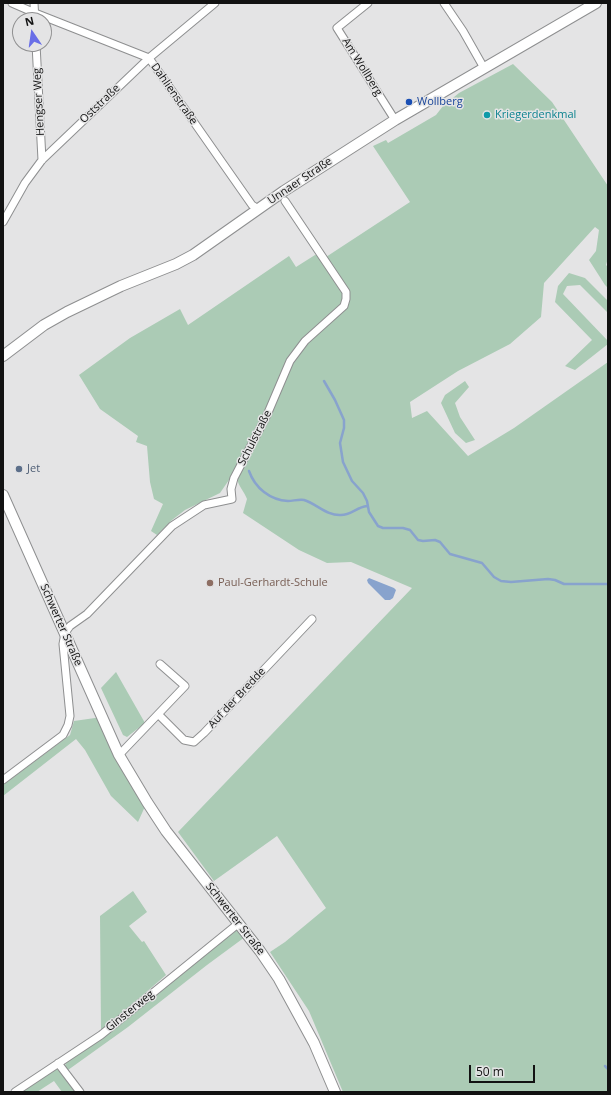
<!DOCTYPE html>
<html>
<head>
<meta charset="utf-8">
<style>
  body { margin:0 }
  #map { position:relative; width:611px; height:1095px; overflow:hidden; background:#e4e4e5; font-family:"Open Sans",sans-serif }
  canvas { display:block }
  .frame { position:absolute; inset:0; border:4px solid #121212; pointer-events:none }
  .north { position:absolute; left:12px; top:12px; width:40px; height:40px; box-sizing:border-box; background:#e4e4e5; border:1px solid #909091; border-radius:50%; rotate:347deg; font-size:11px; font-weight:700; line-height:16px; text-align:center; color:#121212 }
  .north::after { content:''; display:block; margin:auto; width:14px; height:18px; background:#696ee7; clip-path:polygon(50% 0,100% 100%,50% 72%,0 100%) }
  .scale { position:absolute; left:469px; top:1065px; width:66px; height:18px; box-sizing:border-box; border:2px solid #121212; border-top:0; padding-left:5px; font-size:12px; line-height:14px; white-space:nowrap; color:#121212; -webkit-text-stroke:3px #e4e4e5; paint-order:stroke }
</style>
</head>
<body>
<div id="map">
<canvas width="611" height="1095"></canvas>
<div class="frame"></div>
<div class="north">N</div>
<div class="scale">50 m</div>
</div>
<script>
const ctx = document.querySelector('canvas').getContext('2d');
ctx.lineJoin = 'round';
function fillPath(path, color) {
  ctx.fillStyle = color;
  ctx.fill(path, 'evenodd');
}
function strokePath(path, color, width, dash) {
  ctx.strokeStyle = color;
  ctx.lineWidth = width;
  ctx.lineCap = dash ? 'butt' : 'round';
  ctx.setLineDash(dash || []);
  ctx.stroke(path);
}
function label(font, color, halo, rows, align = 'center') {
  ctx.font = font + ' "Open Sans",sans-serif';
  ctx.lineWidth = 3;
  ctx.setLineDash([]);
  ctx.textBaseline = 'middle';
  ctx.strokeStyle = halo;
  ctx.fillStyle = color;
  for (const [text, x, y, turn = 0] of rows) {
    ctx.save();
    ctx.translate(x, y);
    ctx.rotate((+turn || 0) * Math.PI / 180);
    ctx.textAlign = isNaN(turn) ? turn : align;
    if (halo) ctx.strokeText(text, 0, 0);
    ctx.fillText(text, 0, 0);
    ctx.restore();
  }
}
fillPath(new Path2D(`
  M 513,64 L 552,102 L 608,186 L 608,258 L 606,265 L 608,267 L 608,288 L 605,285 L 589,260 L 596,251 L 599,230 L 595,227 L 544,283 L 541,317 L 510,344 L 458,371 L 410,402 L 412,418 L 427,411 L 468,456 L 514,428 L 608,362 L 608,1092 L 343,1092 L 309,1011 L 270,952 L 285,942 L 326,908 L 277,836 L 214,881 L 178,832 L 412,588 L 351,562 L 327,563 L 299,550 L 243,513 L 247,499 C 244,491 238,486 237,478 L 257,426 L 231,477 L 220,493 L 185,510 L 172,520 L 157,535 L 151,531 L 163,504 L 154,499 L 150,482 L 147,446 L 136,442 L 138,436 L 100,409 L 79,375 L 130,338 L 180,309 L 188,325 L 289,256 L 296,267 L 315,255 L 326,257 L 410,202 L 373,146 L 386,140 L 388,143 L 436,115 L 443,106 L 459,93 Z
  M 569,273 L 585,278 L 608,301 L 608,313 L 580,285 L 567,286 L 563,294 L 608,341 L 608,344 L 575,370 L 565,366 L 592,340 L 555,302 L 558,286 Z
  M 465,381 L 469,387 L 455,403 L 460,417 L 475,440 L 466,443 L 455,433 L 441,403 L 445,395 Z
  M 116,672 L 145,723 L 127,737 L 123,735 L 101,688 Z
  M 102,717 L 147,802 L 138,822 L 111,796 L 85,750 L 76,739 L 3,796 L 3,785 L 70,735 L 74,721 Z
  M 133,891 L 147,912 L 129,926 L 142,942 L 144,941 L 166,975 L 101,1031 L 100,916 Z
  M 238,928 L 245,937 L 207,965 L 128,1027 L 68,1070 L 65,1066 L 67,1060 Z
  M 57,1069 L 62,1073 L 77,1092 L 62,1092 L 54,1081 L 37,1092 L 19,1092 L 51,1071 Z`), '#abcbb5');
fillPath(new Path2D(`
  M 369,578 L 394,588 L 396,590 L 393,598 L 390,600 L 385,600 L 368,583 L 367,580 Z`), '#88a3cd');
strokePath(new Path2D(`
  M 324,381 L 335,400 L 344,420 L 344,428 L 340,443 L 343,462 L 352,481 L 363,493 L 367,501 L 369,512 L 378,526 L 383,528 L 403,528 L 410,530 L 418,540 L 423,541 L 435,540 L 440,542 L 450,554 L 482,563 L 494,577 L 501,581 L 511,582 L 548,579 L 555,580 L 564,584 L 608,584
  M 249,471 C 255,488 270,500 288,501 C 293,501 299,499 304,500 C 317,504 327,516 341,515 C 351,515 357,507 367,506
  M 605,1066 L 608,1069`), '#88a3cd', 2.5);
const minor = new Path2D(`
  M 12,3 L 35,13 L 149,58 L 252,205 L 258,209
  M 34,3 L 35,20
  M 368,3 L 337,28 L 395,120
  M 444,3 L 463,31 L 484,68
  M 36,44 L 42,160
  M 3,222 L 25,183 L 42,160 L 149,58 L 215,3
  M 159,715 L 184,740 L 194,742 L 204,733 L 312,619
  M 119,755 L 185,686 L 160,664
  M 3,780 L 63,735 L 68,725 L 70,716 L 63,644 L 65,633 L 70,626 L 87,614 L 172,526 L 204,505 L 232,499 L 231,489 L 234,478 L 267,415 L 290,361 L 305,341 L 344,306 L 346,299 L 346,292 L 285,201
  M 58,1063 L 80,1092
  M 15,1092 L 101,1035 L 239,923`);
const secondary = new Path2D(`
  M 3,356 L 44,325 L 67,312 L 121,286 L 176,264 L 193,255 L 284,191 L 395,120 L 596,3
  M 3,495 L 119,755 L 147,802 L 166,831 L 260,951 L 279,979 L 314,1043 L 335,1092`);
strokePath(minor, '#8e8f90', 9);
strokePath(secondary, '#8e8f90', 12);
strokePath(minor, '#fff', 7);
strokePath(secondary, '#fff', 10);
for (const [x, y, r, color] of [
  [409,102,4,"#1a4fb4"],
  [487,115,4,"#0f9aa8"],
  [19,469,4,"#5c6f8a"],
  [210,583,4,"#8d6e63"]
]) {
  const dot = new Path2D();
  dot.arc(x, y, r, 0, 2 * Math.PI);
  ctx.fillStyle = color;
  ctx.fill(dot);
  strokePath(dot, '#e4e4e5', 1.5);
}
label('11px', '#121212', '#e4e4e5', [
  ["Am Wollberg",362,67,58],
  ["Dahlienstraße",174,94,55],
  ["Hengser Weg",39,102,-93],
  ["Oststraße",100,104,-44],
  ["Unnaer Straße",300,181,-34],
  ["Schulstraße",255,438,-63],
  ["Schwerter Straße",61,625,66],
  ["Auf der Bredde",237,698,-47],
  ["Schwerter Straße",235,919,52],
  ["Ginsterweg",130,1011,-39]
]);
label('11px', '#164399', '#e4e4e5', [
  ["Wollberg",417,102]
], 'left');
label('11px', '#0d838f', '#e4e4e5', [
  ["Kriegerdenkmal",495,115]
], 'left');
label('11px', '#4e5e75', '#e4e4e5', [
  ["Jet",27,469]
], 'left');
label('11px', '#785e54', '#e4e4e5', [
  ["Paul-Gerhardt-Schule",218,583]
], 'left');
</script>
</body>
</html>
